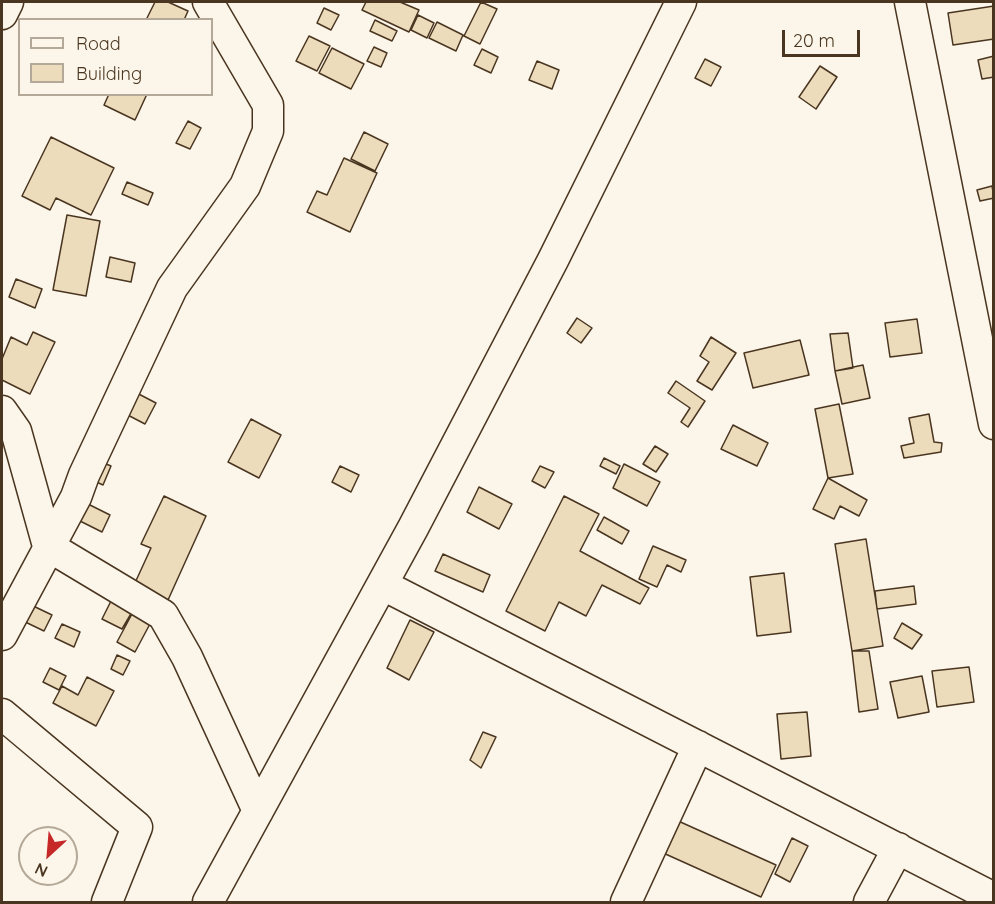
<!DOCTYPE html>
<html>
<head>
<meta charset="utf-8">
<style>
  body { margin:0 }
  #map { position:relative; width:995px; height:904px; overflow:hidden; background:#fbf6e9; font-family:Quicksand,sans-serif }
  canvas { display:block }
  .frame { position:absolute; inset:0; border:3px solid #4a3520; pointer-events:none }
  .legend { position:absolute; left:18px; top:18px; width:195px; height:78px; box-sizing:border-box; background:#fbf6e9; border:2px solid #b4a999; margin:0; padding:8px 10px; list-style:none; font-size:18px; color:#4a3520 }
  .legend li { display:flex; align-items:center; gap:12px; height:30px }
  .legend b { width:30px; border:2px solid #b4a999 }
  .north { position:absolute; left:18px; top:826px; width:60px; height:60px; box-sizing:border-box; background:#fbf6e9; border:2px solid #b4a999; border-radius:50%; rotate:206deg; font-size:16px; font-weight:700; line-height:24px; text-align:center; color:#4a3520 }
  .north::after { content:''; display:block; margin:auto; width:21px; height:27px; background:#c62828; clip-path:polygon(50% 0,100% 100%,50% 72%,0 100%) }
  .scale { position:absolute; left:782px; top:30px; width:78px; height:27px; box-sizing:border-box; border:3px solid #4a3520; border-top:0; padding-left:8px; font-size:18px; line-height:21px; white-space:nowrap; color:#4a3520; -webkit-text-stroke:4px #fbf6e9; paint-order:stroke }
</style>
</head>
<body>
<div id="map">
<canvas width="995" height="904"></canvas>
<div class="frame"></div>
<ul class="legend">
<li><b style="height:8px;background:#fbf6e9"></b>Road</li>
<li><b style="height:16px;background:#ecdcbc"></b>Building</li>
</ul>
<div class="north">N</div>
<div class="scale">20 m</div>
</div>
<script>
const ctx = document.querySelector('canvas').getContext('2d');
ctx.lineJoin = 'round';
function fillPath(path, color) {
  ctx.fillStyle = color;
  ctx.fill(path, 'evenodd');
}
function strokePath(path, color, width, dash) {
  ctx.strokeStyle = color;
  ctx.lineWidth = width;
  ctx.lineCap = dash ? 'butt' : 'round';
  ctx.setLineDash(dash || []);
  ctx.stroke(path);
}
const building = new Path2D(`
  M 155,2 L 168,2 L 188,11 L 184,20 L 146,20 Z
  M 366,2 L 400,2 L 419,10 L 409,32 L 362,10 Z
  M 481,2 L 497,9 L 480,44 L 464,36 Z
  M 994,6 L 994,39 L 953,45 L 948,13 Z
  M 324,8 L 339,15 L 331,30 L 317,23 Z
  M 418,15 L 434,23 L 427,38 L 411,30 Z
  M 375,20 L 397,31 L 392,41 L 370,31 Z
  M 437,22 L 463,35 L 456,51 L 429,38 Z
  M 309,36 L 330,46 L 317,71 L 296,61 Z
  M 374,47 L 387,53 L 381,67 L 367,61 Z
  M 332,48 L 364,64 L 351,89 L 319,73 Z
  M 482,49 L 498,57 L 491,73 L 474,65 Z
  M 994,56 L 994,77 L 982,79 L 978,60 Z
  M 705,59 L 721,67 L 711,86 L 695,78 Z
  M 537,61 L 559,70 L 552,89 L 529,80 Z
  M 820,66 L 837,77 L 816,109 L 799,97 Z
  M 109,94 L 147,94 L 135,120 L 104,105 Z
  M 188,121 L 201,128 L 190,149 L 176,143 Z
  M 364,132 L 388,144 L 375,171 L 351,159 Z
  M 51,137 L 114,168 L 91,215 L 56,198 L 50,210 L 22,196 Z
  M 344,158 L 377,173 L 350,232 L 307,212 L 317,191 L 327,195 Z
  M 127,182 L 153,193 L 148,205 L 122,194 Z
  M 992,186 L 994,198 L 980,201 L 977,190 Z
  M 67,215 L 100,221 L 86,296 L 53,290 Z
  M 110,257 L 135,263 L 131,282 L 106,277 Z
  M 16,279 L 42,289 L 35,308 L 9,297 Z
  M 577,318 L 592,328 L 581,343 L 567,333 Z
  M 917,319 L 922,353 L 890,357 L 885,323 Z
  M 33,332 L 55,342 L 30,394 L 2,380 L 2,359 L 11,337 L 27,345 Z
  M 848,333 L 853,368 L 835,371 L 830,334 Z
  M 711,337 L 736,353 L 712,390 L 697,381 L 709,362 L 700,356 Z
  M 800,340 L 809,375 L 753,388 L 744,353 Z
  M 863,365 L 870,398 L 842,404 L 835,371 Z
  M 676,381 L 705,401 L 688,427 L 681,422 L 690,408 L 668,393 Z
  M 131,390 L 156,403 L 145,424 L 120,411 Z
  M 839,404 L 853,474 L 828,478 L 815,409 Z
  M 929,414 L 934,442 L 942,443 L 941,452 L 904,458 L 901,446 L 914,443 L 909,418 Z
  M 251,419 L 281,435 L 259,478 L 228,462 Z
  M 733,425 L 768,443 L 757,466 L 721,449 Z
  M 655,446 L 668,454 L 656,472 L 643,464 Z
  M 604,458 L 620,466 L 616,474 L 600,466 Z
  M 99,461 L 111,466 L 103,485 L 90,479 Z
  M 624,464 L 660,482 L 647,506 L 613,488 Z
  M 340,466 L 359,475 L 351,492 L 332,482 Z
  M 540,466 L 554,472 L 545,488 L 532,481 Z
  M 828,478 L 867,500 L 859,516 L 840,506 L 834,519 L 813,509 Z
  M 479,487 L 512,504 L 499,529 L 467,512 Z
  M 164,496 L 206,516 L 168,600 L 134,585 L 151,548 L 141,544 Z
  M 564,496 L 599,514 L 580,551 L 649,588 L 640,604 L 602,585 L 586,616 L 559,602 L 545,631 L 506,611 Z
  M 80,500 L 110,515 L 102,532 L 72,517 Z
  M 604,517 L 629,531 L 622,544 L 597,530 Z
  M 866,539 L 883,646 L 852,651 L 835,544 Z
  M 653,546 L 686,560 L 681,572 L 667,565 L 657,587 L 639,579 Z
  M 443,554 L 490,575 L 483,592 L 435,571 Z
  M 784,573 L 791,632 L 757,636 L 750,577 Z
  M 914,586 L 916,604 L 877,609 L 875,591 Z
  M 111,601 L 132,612 L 122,629 L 102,619 Z
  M 27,603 L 52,615 L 44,631 L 19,619 Z
  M 133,612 L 151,622 L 135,652 L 117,642 Z
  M 410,620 L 434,632 L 409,680 L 387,668 Z
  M 902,623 L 922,635 L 912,649 L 894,638 Z
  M 62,624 L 80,632 L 74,647 L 55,638 Z
  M 852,651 L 869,651 L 878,709 L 859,712 Z
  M 117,655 L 130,661 L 123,675 L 111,669 Z
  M 969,667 L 974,702 L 937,707 L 932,671 Z
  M 50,668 L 66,676 L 59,690 L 43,682 Z
  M 922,676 L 929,712 L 898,718 L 890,682 Z
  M 87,677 L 114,691 L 96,726 L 53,703 L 62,686 L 78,695 Z
  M 807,712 L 811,756 L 781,759 L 777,714 Z
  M 483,732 L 496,737 L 481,768 L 470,760 Z
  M 676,820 L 776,865 L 761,897 L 661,852 Z
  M 792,838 L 808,846 L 790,882 L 775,874 Z`);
fillPath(building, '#ecdcbc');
strokePath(building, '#4a3520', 1.5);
const minor = new Path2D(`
  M 910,2 L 994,424
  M 2,14 L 8,2
  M 2,411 L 16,431 L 48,546 L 163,615 L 187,657 L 258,811
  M 383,585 L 994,898
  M 2,635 L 76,497 L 84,475 L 172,288 L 245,186 L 268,131 L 268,105 L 208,2
  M 2,714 L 137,827 L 107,902
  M 208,902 L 413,528 L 553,260 L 681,2
  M 626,902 L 698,746
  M 869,902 L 898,848`);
strokePath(minor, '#4a3520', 33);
strokePath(minor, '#fbf6e9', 30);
</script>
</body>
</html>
